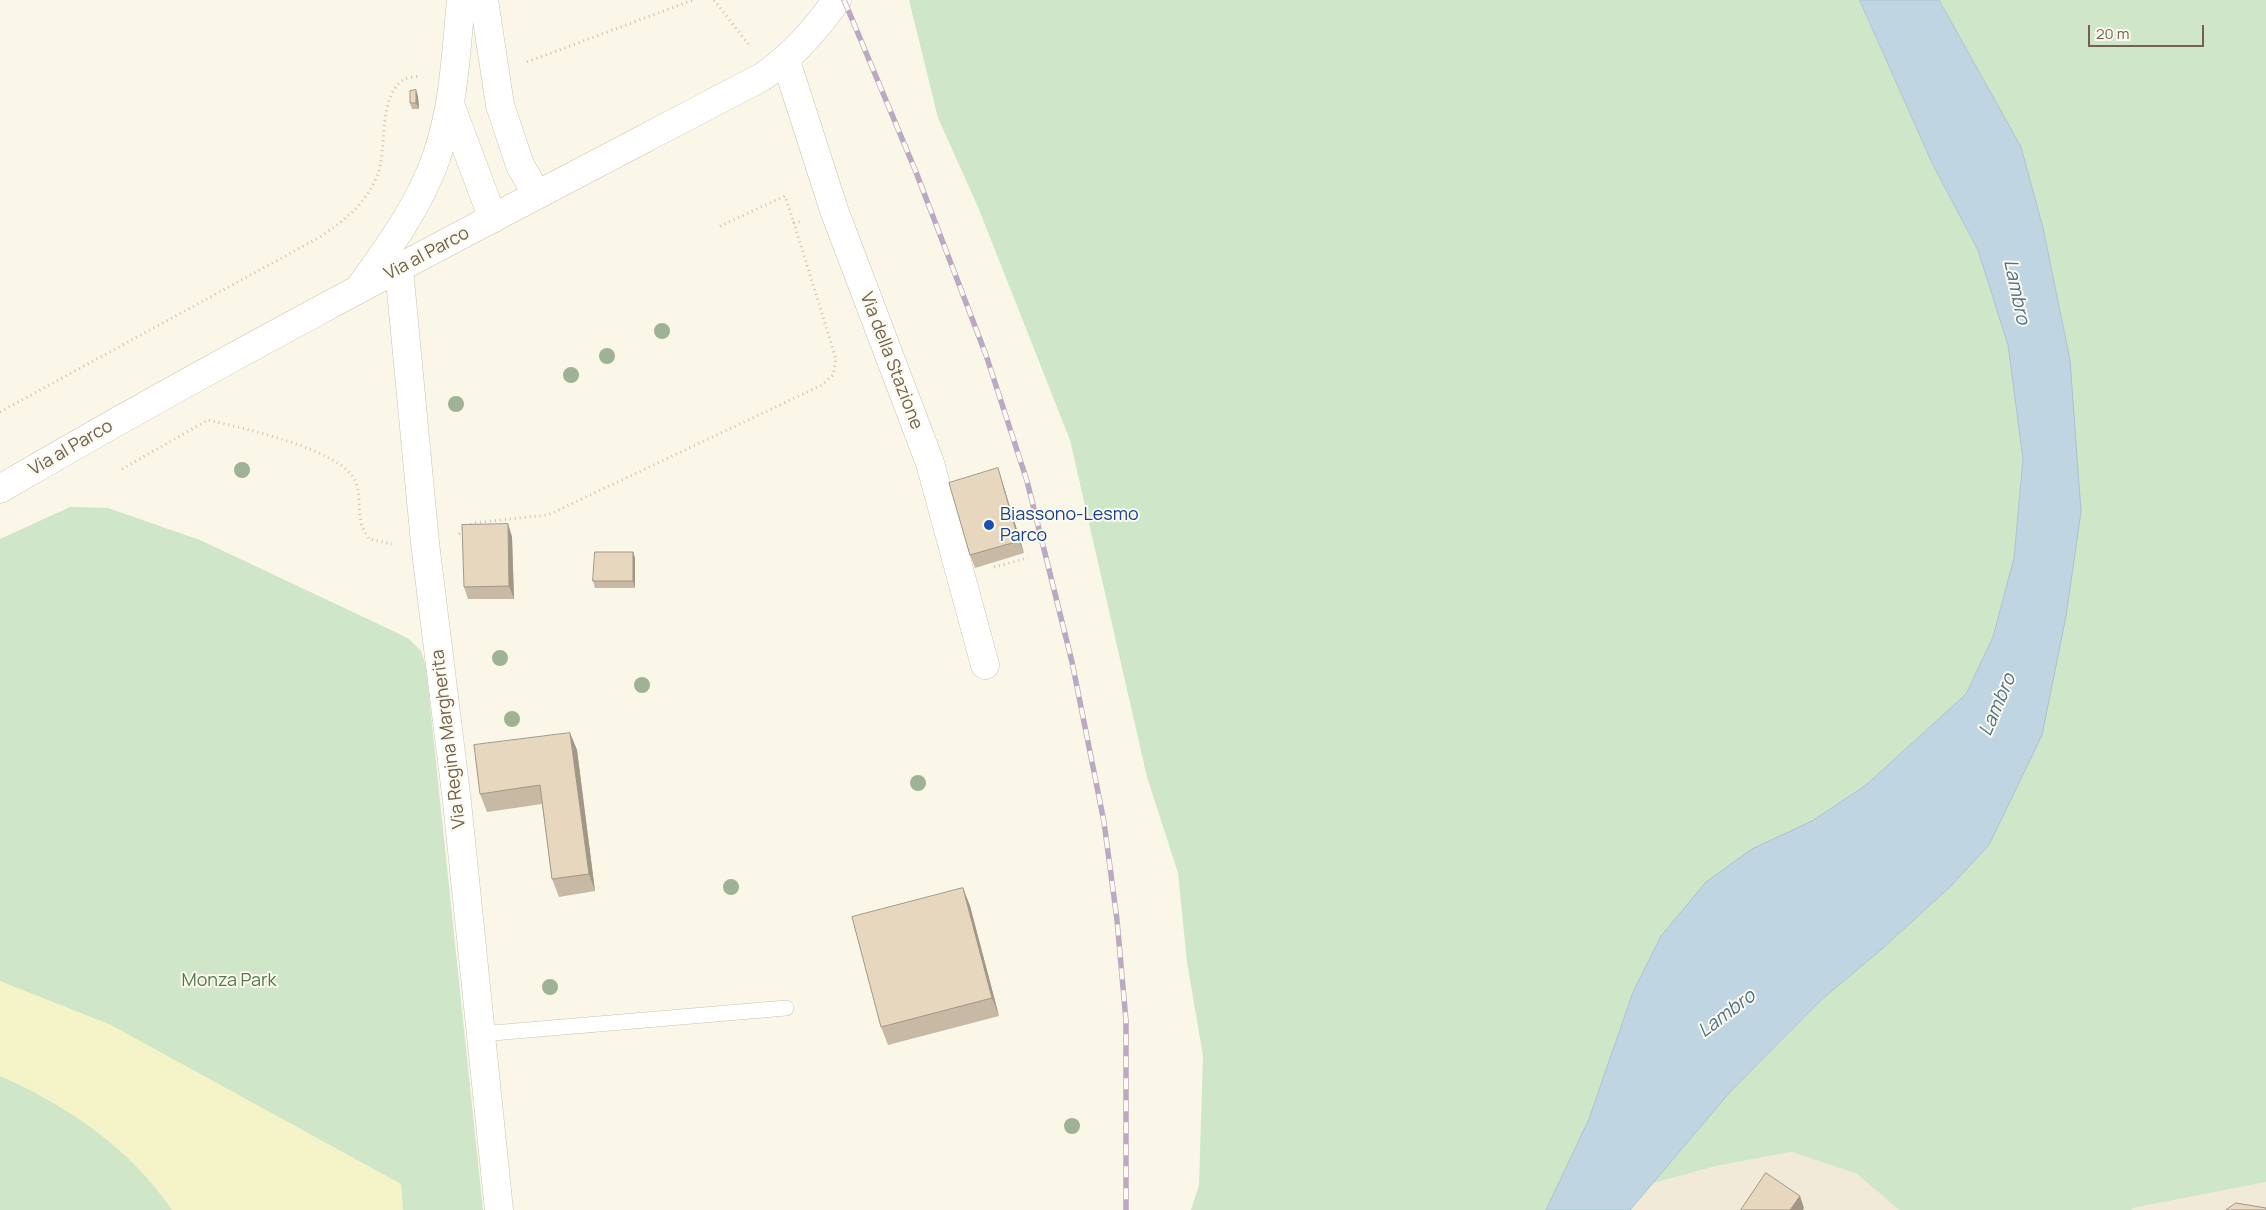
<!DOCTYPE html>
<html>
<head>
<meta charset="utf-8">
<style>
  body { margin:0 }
  #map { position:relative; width:2266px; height:1210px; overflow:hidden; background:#faf7e9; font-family:Manrope,sans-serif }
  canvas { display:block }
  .scale { position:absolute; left:2088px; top:25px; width:116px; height:22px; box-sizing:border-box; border:2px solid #72624f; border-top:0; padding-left:6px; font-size:15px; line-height:18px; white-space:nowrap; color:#72624f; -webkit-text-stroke:4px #fdfaef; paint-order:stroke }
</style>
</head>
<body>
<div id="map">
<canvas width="2266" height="1210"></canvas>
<div class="scale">20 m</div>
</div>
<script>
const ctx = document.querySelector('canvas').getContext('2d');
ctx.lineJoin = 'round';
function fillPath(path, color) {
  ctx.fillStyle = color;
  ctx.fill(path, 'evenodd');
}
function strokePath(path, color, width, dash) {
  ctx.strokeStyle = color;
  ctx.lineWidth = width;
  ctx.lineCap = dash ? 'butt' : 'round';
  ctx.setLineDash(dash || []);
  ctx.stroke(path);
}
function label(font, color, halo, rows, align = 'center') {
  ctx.font = font + ' Manrope,sans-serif';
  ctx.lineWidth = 4;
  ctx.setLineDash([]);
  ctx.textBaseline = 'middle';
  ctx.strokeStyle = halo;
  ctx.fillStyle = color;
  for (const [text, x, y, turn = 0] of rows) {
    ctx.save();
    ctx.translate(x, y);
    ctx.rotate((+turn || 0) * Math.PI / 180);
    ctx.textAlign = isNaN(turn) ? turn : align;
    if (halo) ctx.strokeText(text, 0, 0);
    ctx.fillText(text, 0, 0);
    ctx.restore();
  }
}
fillPath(new Path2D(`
  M 1791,1152 L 1857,1174 L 1899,1210 L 1630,1210 L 1650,1184 L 1716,1166 Z
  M 2266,1182 L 2266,1210 L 2132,1210 L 2133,1208 Z`), '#f1ead8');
fillPath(new Path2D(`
  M 909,0 L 1860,0 L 1933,165 L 1978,250 L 2008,345 L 2023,459 L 2014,558 L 1993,637 L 1966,694 L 1866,785 L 1812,821 L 1661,936 L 1633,992 L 1589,1119 L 1546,1210 L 1191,1210 L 1199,1185 L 1203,1056 L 1187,962 L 1178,873 L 1147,777 L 1070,440 L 978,207 L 938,118 Z
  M 1939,0 L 2266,0 L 2266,1182 L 2133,1208 L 2132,1210 L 1899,1210 L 1857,1174 L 1791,1152 L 1716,1166 L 1650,1184 L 1730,1092 L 1821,1000 L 1882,949 L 1951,886 L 1989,845 L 2070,360 L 2043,228 L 2021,147 Z
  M 70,507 L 108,508 L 200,540 L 393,631 L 409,639 L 421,651 L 426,667 L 483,1210 L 0,1210 L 0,539 Z`), '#cfe6c9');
fillPath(new Path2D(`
  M 0,981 L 111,1025 L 401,1184 L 403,1210 L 172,1210 C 130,1148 68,1106 0,1076 Z`), '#f5f4c8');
const water = new Path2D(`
  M 1860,0 L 1939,0 L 2021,147 L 2043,228 L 2070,360 L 2081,512 L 2066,616 L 2042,735 L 1989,845 L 1951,886 L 1882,949 L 1821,1000 L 1730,1092 L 1630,1210 L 1546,1210 L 1589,1119 L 1633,992 L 1661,936 L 1706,882 L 1752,849 L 1812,821 L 1866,785 L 1966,694 L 1993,637 L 2014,558 L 2023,459 L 2008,345 L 1978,250 L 1933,165 Z`);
fillPath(water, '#bfd6e2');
strokePath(water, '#a7c3d2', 1);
const lane = new Path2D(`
  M 481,1034 L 786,1008`);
const street = new Path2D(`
  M 786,61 L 834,210 L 930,463 L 985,665
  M 399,269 L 425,543 L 457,802 L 499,1210`);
const secondary = new Path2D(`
  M 484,0 L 500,105 L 520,165 L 537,195
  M 450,104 L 493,219
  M 361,286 C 390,245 419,206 436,158 C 454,108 456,52 461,0
  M 0,489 C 249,343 507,211 762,77 C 793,56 815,30 837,0`);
strokePath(lane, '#cbc1b0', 16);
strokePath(street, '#cbc1b0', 29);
strokePath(secondary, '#cdc2ae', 29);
strokePath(new Path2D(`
  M 714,0 L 749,45
  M 527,62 L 693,0
  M 720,226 L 785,196 L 794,223
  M 0,412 L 320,237 C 346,219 364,206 377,176 C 388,150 377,94 405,79 C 409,77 415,77 420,76
  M 122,469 L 208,420 C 242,428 334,448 353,477 C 362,489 357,511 362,526 C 363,530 367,535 369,539 L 392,544
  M 459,534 L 472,523 L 548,515 L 822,385 L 833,375 L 836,359 L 794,223 L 802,221
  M 994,567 L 1028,558`), '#d1c0a7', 3, [1, 4]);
strokePath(lane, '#fff', 15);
strokePath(street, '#fff', 28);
strokePath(secondary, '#fff', 28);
const rail = new Path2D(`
  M 844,0 L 916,172 L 986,355 L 1027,481 L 1072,662 L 1104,822 L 1117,920 L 1126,1021 L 1126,1210`);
strokePath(rail, '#bca8c3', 5.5);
strokePath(rail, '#fdfaef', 4, [11]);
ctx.fillStyle = '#9db393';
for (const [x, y] of [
  [662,331],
  [607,356],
  [571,375],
  [456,404],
  [242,470],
  [500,658],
  [642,685],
  [512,719],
  [918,783],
  [731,887],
  [550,987],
  [1072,1126]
]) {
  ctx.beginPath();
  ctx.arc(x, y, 8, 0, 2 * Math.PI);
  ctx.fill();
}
fillPath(new Path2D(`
  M 418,96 L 419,109 L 412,109 L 410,103 Z
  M 1002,481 L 1024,553 L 975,568 L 970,555 Z
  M 508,524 L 512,537 L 514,599 L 468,599 L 464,587 Z
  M 633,552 L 635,558 L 635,588 L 595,588 L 593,581 Z
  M 570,733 L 577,750 L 595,891 L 559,897 L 552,879 L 542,804 L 487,812 L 480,794 Z
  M 963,888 L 970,906 L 999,1016 L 888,1045 L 881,1027 Z`), '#c7b9a4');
fillPath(new Path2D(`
  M 416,90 L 418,96 L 419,109 L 416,103 Z
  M 998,468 L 1002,481 L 1024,553 L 1019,541 Z
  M 508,524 L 512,537 L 514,599 L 509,586 Z
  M 633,552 L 635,558 L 635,588 L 633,581 Z
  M 570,733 L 577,750 L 595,891 L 589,874 Z
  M 963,888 L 970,906 L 999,1016 L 992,998 Z
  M 1800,1196 L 1804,1208 L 1803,1210 L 1790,1210 Z`), '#a29686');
const building = new Path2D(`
  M 416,90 L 416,103 L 410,103 L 410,91 Z
  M 998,468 L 1019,541 L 970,555 L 949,483 Z
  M 508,524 L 509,586 L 464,587 L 462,525 Z
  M 595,552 L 633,552 L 633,581 L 593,581 Z
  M 570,733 L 589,874 L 552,879 L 540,785 L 480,794 L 474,745 Z
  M 963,888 L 992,998 L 881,1027 L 852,917 Z
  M 1766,1173 L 1800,1196 L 1790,1210 L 1741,1210 Z
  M 2236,1203 L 2266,1208 L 2266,1210 L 2226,1210 Z`);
fillPath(building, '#e7d7bf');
strokePath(building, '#a29686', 1);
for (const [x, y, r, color] of [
  [989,525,6,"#1a4fb4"]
]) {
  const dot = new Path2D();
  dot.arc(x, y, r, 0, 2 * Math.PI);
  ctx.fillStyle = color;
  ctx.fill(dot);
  strokePath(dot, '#fdfaef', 2);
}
label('18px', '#72624f', '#fdfaef', [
  ["Via al Parco",427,254,-28],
  ["Via della Stazione",891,361,69],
  ["Via al Parco",71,448,-30],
  ["Via Regina Margherita",449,739,-97]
]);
label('18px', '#164399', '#fdfaef', [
  ["Biassono-Lesmo",1000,515],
  ["Parco",1000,536]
], 'left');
label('18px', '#517b4c', '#fdfaef', [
  ["Monza Park",229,981]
]);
label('italic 19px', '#4f7389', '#fdfaef', [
  ["Lambro",2016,292,78],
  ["Lambro",1998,705,-67],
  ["Lambro",1727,1014,-37]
]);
</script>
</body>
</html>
